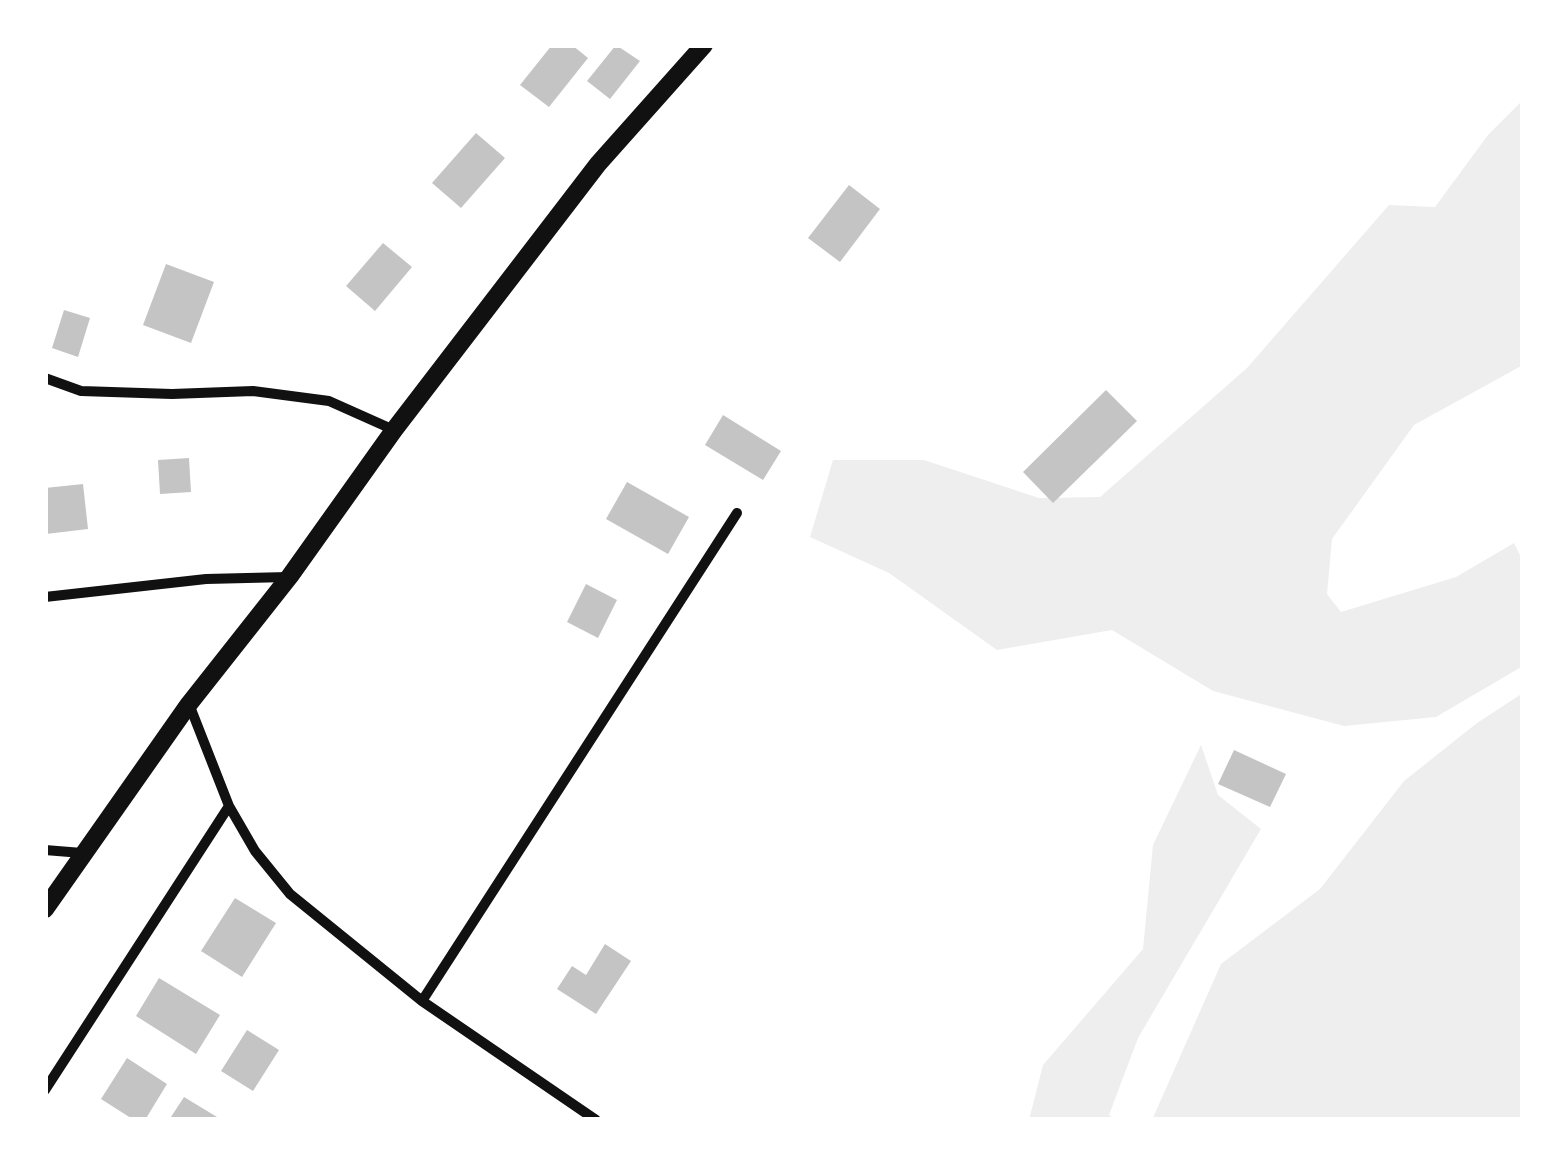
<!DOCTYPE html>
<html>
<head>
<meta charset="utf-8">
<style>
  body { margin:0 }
  #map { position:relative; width:1568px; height:1165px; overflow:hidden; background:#fff; font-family:"Golos Text",sans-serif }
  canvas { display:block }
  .frame { position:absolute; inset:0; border:48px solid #fff; pointer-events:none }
</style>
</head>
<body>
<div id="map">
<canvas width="1568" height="1165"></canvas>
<div class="frame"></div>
</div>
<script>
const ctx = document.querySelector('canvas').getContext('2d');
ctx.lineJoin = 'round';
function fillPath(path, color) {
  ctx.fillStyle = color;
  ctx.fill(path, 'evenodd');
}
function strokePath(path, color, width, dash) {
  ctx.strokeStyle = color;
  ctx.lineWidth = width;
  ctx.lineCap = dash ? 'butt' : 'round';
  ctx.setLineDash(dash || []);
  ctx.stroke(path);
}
fillPath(new Path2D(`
  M 1523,100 L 1523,365 L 1414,425 L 1332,539 L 1327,594 L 1341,612 L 1456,577 L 1514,543 L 1523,561 L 1523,666 L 1436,717 L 1344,726 L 1213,691 L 1112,630 L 997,650 L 889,573 L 810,537 L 833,460 L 924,460 L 1039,498 L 1100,497 L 1247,368 L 1389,205 L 1435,207 L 1488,135 Z
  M 1523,693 L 1523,1120 L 1152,1120 L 1221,964 L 1320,889 L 1404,781 L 1477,723 Z
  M 1201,745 L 1218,795 L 1261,829 L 1138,1038 L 1109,1115 L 1116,1120 L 1029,1120 L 1043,1065 L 1143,949 L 1153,845 Z`), '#eee');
fillPath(new Path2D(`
  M 552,45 L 572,45 L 588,58 L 549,107 L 520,85 Z
  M 616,45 L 640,61 L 610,99 L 587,81 Z
  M 476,133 L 505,158 L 461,208 L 432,183 Z
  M 849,185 L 880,209 L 840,262 L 808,238 Z
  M 383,243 L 412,267 L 375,311 L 346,286 Z
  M 166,264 L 214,282 L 191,343 L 143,325 Z
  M 64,310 L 90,318 L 78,357 L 52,348 Z
  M 1106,390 L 1137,421 L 1053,503 L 1023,472 Z
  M 723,415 L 781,451 L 763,480 L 705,445 Z
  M 189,458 L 191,492 L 160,494 L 158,460 Z
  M 627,482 L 689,517 L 668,554 L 606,519 Z
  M 83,484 L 88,529 L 46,534 L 45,488 Z
  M 586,584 L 617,600 L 598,638 L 567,622 Z
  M 1234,750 L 1286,774 L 1270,807 L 1218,784 Z
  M 235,898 L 276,923 L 242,977 L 201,951 Z
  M 605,944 L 631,961 L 596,1014 L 557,989 L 572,966 L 586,975 Z
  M 159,978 L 220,1015 L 196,1054 L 136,1016 Z
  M 247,1030 L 279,1050 L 253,1091 L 221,1071 Z
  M 127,1058 L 167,1084 L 145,1120 L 134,1120 L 101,1099 Z
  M 184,1097 L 222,1120 L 169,1120 Z`), '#c4c4c4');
strokePath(new Path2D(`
  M 45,378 L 81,391 L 172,394 L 253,391 L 329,401 L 394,430
  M 45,597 L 206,579 L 288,577
  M 189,704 L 229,806 L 255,851 L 290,894 L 422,1001 L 596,1120
  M 45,850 L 82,853
  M 422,1001 L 737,513
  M 45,1090 L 229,806`), '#111', 10);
strokePath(new Path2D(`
  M 45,909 L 189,704 L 290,576 L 394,430 L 598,164 L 704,45`), '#111', 18);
</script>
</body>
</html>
